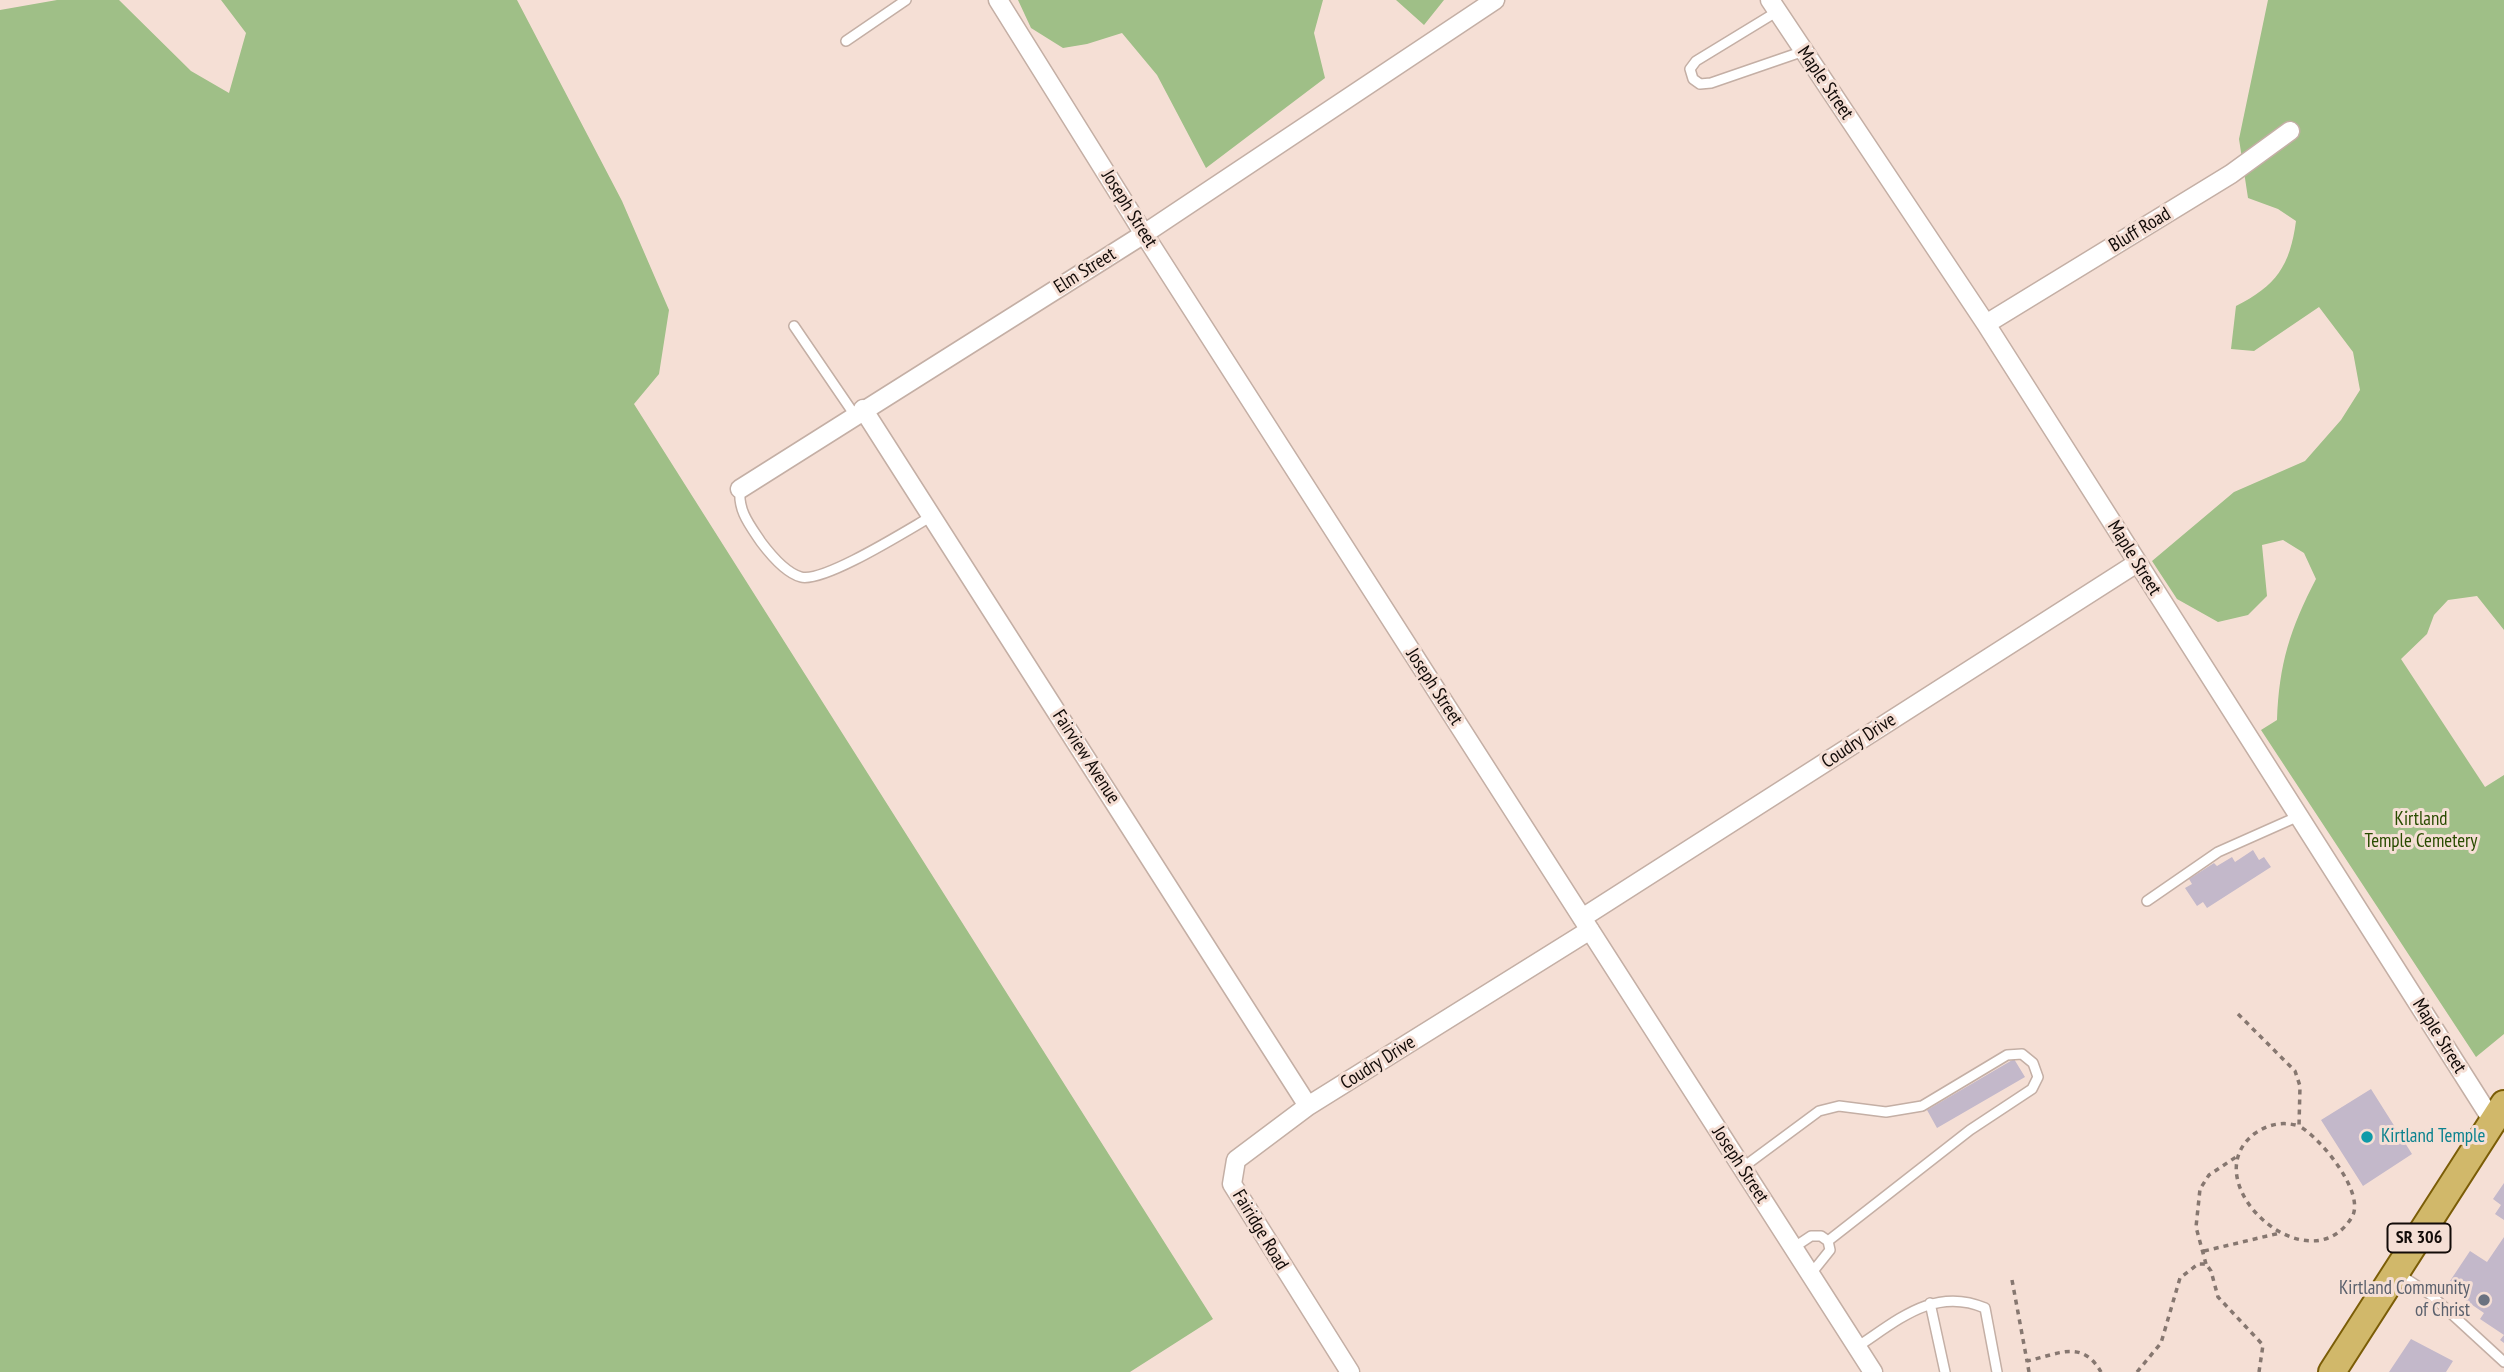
<!DOCTYPE html>
<html>
<head>
<meta charset="utf-8">
<style>
  body { margin:0 }
  canvas { display:block; background:#f5dfd5 }
</style>
</head>
<body>
<canvas width="2504" height="1372"></canvas>
<script>
const ctx = document.querySelector('canvas').getContext('2d');
ctx.lineJoin = 'round';
function fillPath(path, color) {
  ctx.fillStyle = color;
  ctx.fill(path, 'evenodd');
}
function strokePath(path, color, width, dash) {
  ctx.strokeStyle = color;
  ctx.lineWidth = width;
  ctx.lineCap = dash ? 'butt' : 'round';
  ctx.setLineDash(dash || []);
  ctx.stroke(path);
}
function label(font, color, halo, rows, align = 'center') {
  ctx.font = font + ' "PT Sans Narrow",sans-serif';
  ctx.lineWidth = 6;
  ctx.setLineDash([]);
  ctx.textBaseline = 'middle';
  ctx.strokeStyle = halo;
  ctx.fillStyle = color;
  for (const [text, x, y, turn = 0] of rows) {
    ctx.save();
    ctx.translate(x, y);
    ctx.rotate((+turn || 0) * Math.PI / 180);
    ctx.textAlign = isNaN(turn) ? turn : align;
    if (halo) ctx.strokeText(text, 0, 0);
    ctx.fillText(text, 0, 0);
    ctx.restore();
  }
}
fillPath(new Path2D(`
  M 57,0 L 119,0 L 191,71 L 229,93 L 246,33 L 221,0 L 517,0 L 622,201 L 669,310 L 659,374 L 634,404 L 1213,1319 L 1130,1372 L 0,1372 L 0,10 Z
  M 1018,0 L 1323,0 L 1314,33 L 1325,78 L 1206,168 L 1157,75 L 1122,33 L 1087,44 L 1063,48 L 1031,28 Z
  M 1396,0 L 1444,0 L 1424,25 Z
  M 2268,0 L 2504,0 L 2504,630 L 2477,596 L 2448,600 L 2434,615 L 2427,634 L 2401,659 L 2485,787 L 2504,775 L 2504,1034 L 2476,1057 L 2261,730 L 2277,720 C 2279,664 2290,629 2316,579 L 2304,553 L 2283,540 L 2262,545 L 2267,596 L 2248,615 L 2218,622 L 2177,599 L 2152,561 L 2234,492 L 2305,461 L 2341,420 L 2360,390 L 2353,352 L 2319,307 L 2254,351 L 2231,349 L 2236,306 C 2276,286 2290,266 2296,221 L 2278,209 L 2248,198 L 2239,139 Z`), '#9fbf87');
fillPath(new Path2D(`
  M 2253,850 L 2259,860 L 2264,857 L 2271,867 L 2207,908 L 2203,902 L 2197,906 L 2185,888 L 2192,884 L 2189,879 L 2214,863 L 2217,866 L 2232,857 L 2235,862 Z
  M 2014,1059 L 2025,1077 L 1937,1128 L 1927,1110 Z
  M 2371,1089 L 2412,1154 L 2363,1186 L 2321,1120 Z
  M 2504,1183 L 2504,1220 L 2495,1214 L 2501,1205 L 2493,1199 Z
  M 2504,1237 L 2504,1343 L 2500,1340 L 2504,1335 L 2480,1319 L 2484,1313 L 2446,1287 L 2470,1251 L 2487,1262 Z
  M 2411,1339 L 2453,1361 L 2446,1372 L 2389,1372 Z`), '#c3b8ca');
const service = new Path2D(`
  M 1778,11 L 1696,61 L 1690,69 L 1693,79 L 1700,84 L 1711,83 L 1804,51
  M 846,41 L 906,0
  M 794,326 L 854,414
  M 740,489 C 738,511 749,524 761,542 C 770,554 786,573 801,577 C 824,583 909,529 932,516
  M 2147,901 L 2218,852 L 2299,816
  M 1742,1168 L 1819,1111 L 1839,1106 L 1886,1112 L 1922,1106 L 2007,1055 L 2022,1054 L 2033,1063 L 2038,1077 L 2032,1089 L 1970,1130 L 1828,1241
  M 1793,1248 L 1811,1236 L 1821,1236 L 1828,1241 L 1830,1250 L 1810,1275
  M 2399,1274 L 2431,1295 L 2504,1362
  M 1930,1303 L 1945,1372
  M 1857,1347 C 1897,1321 1934,1286 1985,1308 L 1997,1372`);
const minor = new Path2D(`
  M 998,0 L 1144,234 L 1873,1372
  M 1770,0 L 1986,324 L 2492,1120
  M 1986,324 L 2231,174 L 2290,131
  M 863,409 L 1308,1106
  M 740,489 L 1144,234 L 1495,0
  M 1582,918 L 2137,563
  M 1350,1372 L 1232,1184 L 1236,1160 L 1308,1106 L 1590,930`);
const primary = new Path2D(`
  M 2332,1372 L 2504,1104`);
strokePath(service, '#c4afa5', 12);
strokePath(minor, '#c4afa5', 21);
strokePath(primary, '#7b5d07', 30);
strokePath(new Path2D(`
  M 2238,1014 L 2295,1071 L 2300,1086 L 2299,1126 C 2320,1137 2366,1193 2352,1217 C 2309,1288 2192,1183 2254,1134 C 2268,1124 2283,1121 2299,1126
  M 2204,1251 L 2280,1233
  M 2206,1264 L 2196,1227 L 2200,1189 L 2209,1175 L 2236,1157
  M 2012,1280 L 2027,1361
  M 2029,1372 L 2027,1361 C 2059,1354 2082,1339 2101,1372
  M 2137,1372 L 2161,1343 L 2180,1278 L 2198,1264 L 2206,1264 L 2211,1271 L 2218,1297 L 2263,1345 L 2259,1372`), '#867770', 3.5, [5, 5]);
strokePath(service, '#fff', 9);
strokePath(minor, '#fff', 18);
strokePath(primary, '#d1b86a', 26);
for (const [x, y, r, color] of [
  [2367,1137,7,"#0f9aa8"],
  [2484,1300,7,"#6b7280"]
]) {
  const dot = new Path2D();
  dot.arc(x, y, r, 0, 2 * Math.PI);
  ctx.fillStyle = color;
  ctx.fill(dot);
  strokePath(dot, '#f5dfd5', 2.5);
}
for (const [x, y, w] of [
  [2419,1238,63]
]) {
  const box = new Path2D();
  box.roundRect(x - w / 2, y - 14.5, w, 29, 5);
  ctx.fillStyle = '#f5dfd5';
  ctx.fill(box);
  strokePath(box, '#120b08', 2);
}
label('bold 18px', '#120b08', null, [
  ["SR 306",2419,1238]
]);
label('19px', '#120b08', '#f5dfd5', [
  ["Maple Street",1825,83,56],
  ["Joseph Street",1129,209,58],
  ["Bluff Road",2140,230,-31],
  ["Elm Street",1085,271,-32],
  ["Maple Street",2134,558,58],
  ["Joseph Street",1434,687,57],
  ["Coudry Drive",1859,741,-33],
  ["Fairview Avenue",1086,757,57],
  ["Maple Street",2439,1036,58],
  ["Coudry Drive",1378,1063,-32],
  ["Joseph Street",1740,1165,57],
  ["Fairidge Road",1260,1230,59]
]);
label('19px', '#294c00', '#f5dfd5', [
  ["Kirtland",2421,820],
  ["Temple Cemetery",2421,842]
]);
label('19px', '#0d838f', '#f5dfd5', [
  ["Kirtland Temple",2381,1137]
], 'left');
label('19px', '#5b616d', '#f5dfd5', [
  ["Kirtland Community",2470,1289],
  ["of Christ",2470,1311]
], 'right');
</script>
</body>
</html>
